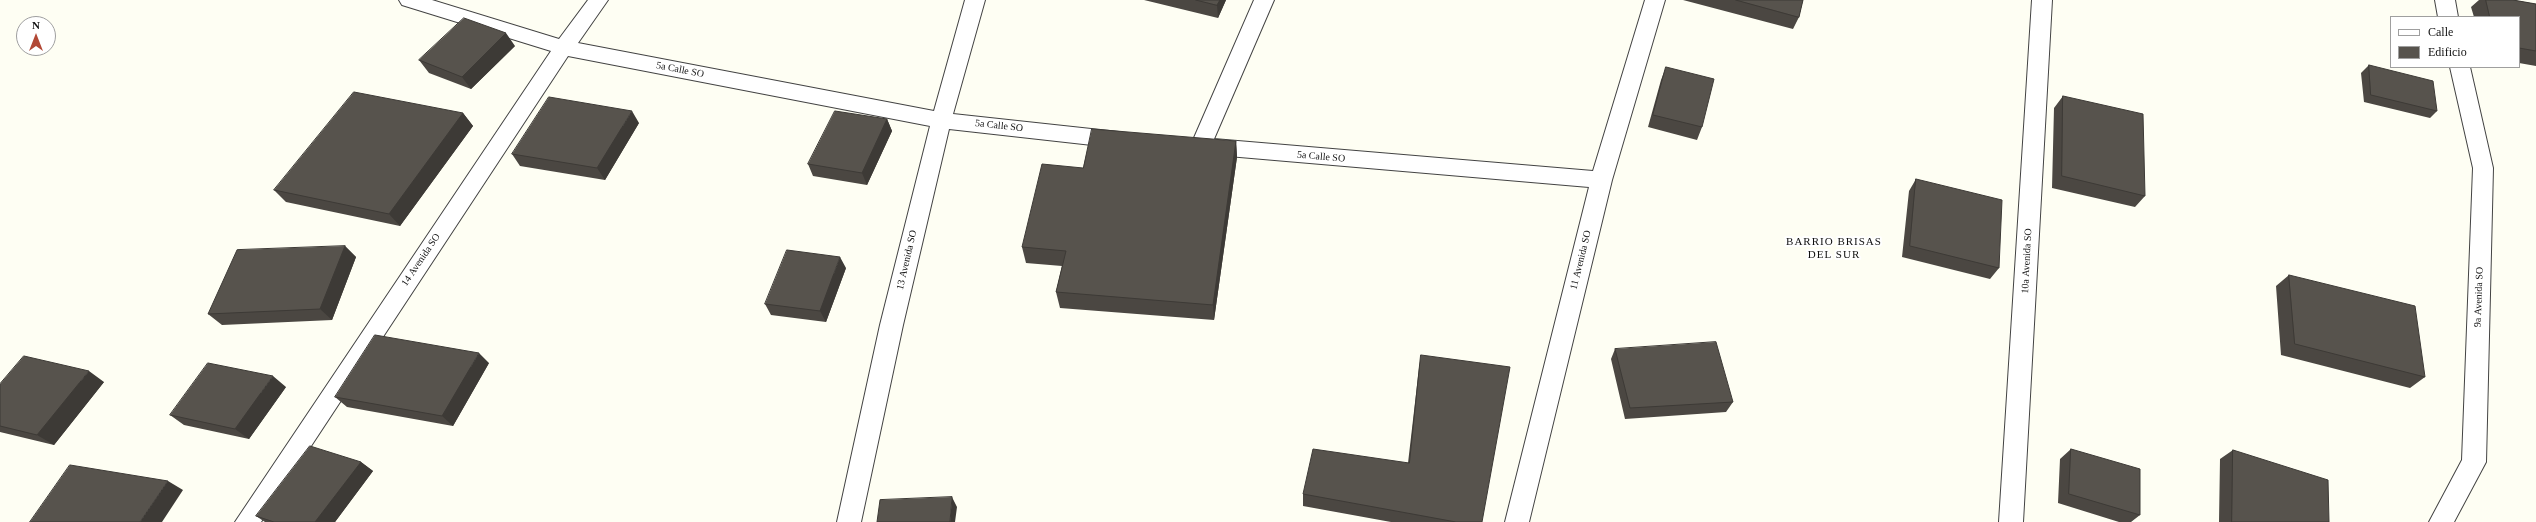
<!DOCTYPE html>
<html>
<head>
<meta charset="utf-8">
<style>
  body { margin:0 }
  #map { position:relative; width:2536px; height:522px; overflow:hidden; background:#fefef3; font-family:"Times New Roman",serif }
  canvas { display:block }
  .legend { position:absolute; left:2390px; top:16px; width:130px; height:52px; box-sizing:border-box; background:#fff; border:1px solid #9f9f9f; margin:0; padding:5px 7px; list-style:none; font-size:12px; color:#101010 }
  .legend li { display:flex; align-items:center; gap:8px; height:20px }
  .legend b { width:20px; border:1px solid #9f9f9f }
  .north { position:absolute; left:16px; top:16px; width:40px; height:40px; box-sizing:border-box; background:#fff; border:1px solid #9f9f9f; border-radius:50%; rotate:0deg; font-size:11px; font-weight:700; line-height:16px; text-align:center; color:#101010 }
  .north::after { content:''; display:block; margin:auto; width:14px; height:18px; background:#b24835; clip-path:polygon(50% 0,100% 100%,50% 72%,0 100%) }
</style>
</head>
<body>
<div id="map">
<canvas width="2536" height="522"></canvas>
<ul class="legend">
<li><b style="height:5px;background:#fff"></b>Calle</li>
<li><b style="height:11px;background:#57534d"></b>Edificio</li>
</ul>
<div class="north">N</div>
</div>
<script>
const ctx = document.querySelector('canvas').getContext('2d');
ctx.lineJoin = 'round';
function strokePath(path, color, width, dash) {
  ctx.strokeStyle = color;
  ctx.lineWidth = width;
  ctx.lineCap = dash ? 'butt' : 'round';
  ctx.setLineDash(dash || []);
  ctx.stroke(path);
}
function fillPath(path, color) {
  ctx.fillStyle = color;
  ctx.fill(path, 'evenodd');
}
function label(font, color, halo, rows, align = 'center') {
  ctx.font = font + ' "Times New Roman",serif';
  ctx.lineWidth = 4;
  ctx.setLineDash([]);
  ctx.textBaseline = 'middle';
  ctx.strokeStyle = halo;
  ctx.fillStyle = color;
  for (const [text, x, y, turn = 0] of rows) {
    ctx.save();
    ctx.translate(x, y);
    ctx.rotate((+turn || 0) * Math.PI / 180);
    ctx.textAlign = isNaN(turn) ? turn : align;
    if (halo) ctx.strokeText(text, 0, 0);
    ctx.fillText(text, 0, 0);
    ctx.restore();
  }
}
const street = new Path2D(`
  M 399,0 L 432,0 L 559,39 L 588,0 L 608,0 L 578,43 L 934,111 L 965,0 L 985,0 L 953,114 L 1119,132 L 1126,134 L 1129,140 L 1126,146 L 1119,148 L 949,129 L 903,325 L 861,522 L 837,522 L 880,325 L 930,126 L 568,56 L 261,522 L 235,522 L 551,51 L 402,5 Z
  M 1254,0 L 1274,0 L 1214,139 L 1593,171 L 1645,0 L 1665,0 L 1612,180 L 1529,522 L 1505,522 L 1589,187 L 1193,153 L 1190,147 Z
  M 2032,0 L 2052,0 L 2023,522 L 1999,522 Z
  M 2435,0 L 2455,0 L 2458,17 L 2438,17 Z
  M 2450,67 L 2470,67 L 2493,168 L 2486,462 L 2454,522 L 2429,522 L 2462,460 L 2473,168 Z`);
strokePath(street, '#434343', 2);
fillPath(street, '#fff');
fillPath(new Path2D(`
  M 1144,0 L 1226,0 L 1218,18 Z
  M 1683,0 L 1803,0 L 1799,17 L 1793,29 Z
  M 2479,0 L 2513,0 L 2536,4 L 2536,66 L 2519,63 L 2519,17 L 2474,17 L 2471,7 Z
  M 515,46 L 471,89 L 429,73 L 419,60 Z
  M 2369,65 L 2437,111 L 2430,118 L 2364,102 L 2361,73 Z
  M 1666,67 L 1702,127 L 1697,140 L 1648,127 L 1661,80 Z
  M 2063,96 L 2145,196 L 2135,207 L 2052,188 L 2054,108 Z
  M 463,113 L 473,126 L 400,226 L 286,202 L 274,190 Z
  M 887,119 L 892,131 L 867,185 L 813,176 L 808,164 Z
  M 639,123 L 605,180 L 520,166 L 512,154 Z
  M 1236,141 L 1237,157 L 1214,320 L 1060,308 L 1056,292 L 1062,266 L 1026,263 L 1022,247 L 1083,168 Z
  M 1916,179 L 1999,268 L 1990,279 L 1902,257 L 1909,191 Z
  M 345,246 L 356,257 L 332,320 L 222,325 L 208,314 Z
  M 846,268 L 826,322 L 771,315 L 765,304 Z
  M 2289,275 L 2425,377 L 2410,388 L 2281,355 L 2276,286 Z
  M 1615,349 L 1733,402 L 1726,412 L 1625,419 L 1611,359 Z
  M 1421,355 L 1482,522 L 1391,522 L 1303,506 L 1303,494 L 1408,463 L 1419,368 Z
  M 489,363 L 453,426 L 347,407 L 335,397 Z
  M 104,382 L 54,445 L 0,432 L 0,384 Z
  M 286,387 L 249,439 L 184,425 L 170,415 Z
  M 2071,449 L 2140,515 L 2131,522 L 2119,522 L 2058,503 L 2060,459 Z
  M 2233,450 L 2329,522 L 2219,522 L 2220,459 Z
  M 361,462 L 373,471 L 335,522 L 265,522 L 256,516 Z`), '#4b4742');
fillPath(new Path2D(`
  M 1220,0 L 1226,0 L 1218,18 L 1217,5 Z
  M 506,33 L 515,46 L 471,89 L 462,77 Z
  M 632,111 L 639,123 L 605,180 L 597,168 Z
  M 463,113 L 473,126 L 400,226 L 389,214 Z
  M 887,119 L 892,131 L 867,185 L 862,173 Z
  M 1236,141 L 1237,157 L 1214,320 L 1213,305 Z
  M 345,246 L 356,257 L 332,320 L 320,309 Z
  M 840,257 L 846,268 L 826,322 L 820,311 Z
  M 479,353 L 489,363 L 453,426 L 442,416 Z
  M 89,371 L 104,382 L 54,445 L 37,435 Z
  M 273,376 L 286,387 L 249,439 L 235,429 Z
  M 361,462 L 373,471 L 335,522 L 315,522 Z
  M 168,481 L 183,490 L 162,522 L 140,522 Z
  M 952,497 L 957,507 L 955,522 L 950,522 Z`), '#3d3a36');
const building = new Path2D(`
  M 1196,0 L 1220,0 L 1217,5 Z
  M 1736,0 L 1803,0 L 1799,17 Z
  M 2486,0 L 2513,0 L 2536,4 L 2536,51 L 2519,48 L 2519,17 L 2490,17 Z
  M 464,18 L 506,33 L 462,77 L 419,60 Z
  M 2369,65 L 2433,81 L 2437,111 L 2371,95 Z
  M 1666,67 L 1714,79 L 1702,127 L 1653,115 Z
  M 354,92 L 463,113 L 389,214 L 274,190 Z
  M 2063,96 L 2143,114 L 2145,196 L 2062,176 Z
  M 549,97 L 632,111 L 597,168 L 512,154 Z
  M 835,111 L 887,119 L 862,173 L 808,164 Z
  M 1092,129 L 1236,141 L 1213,305 L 1056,292 L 1066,251 L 1022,247 L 1042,164 L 1083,168 Z
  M 1916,179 L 2002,200 L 1999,268 L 1910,246 Z
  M 345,246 L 320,309 L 208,314 L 237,250 Z
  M 787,250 L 840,257 L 820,311 L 765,304 Z
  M 2289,275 L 2415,306 L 2425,377 L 2295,344 Z
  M 375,335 L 479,353 L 442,416 L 335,397 Z
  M 1716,342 L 1733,402 L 1630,408 L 1615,349 Z
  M 1421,355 L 1510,367 L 1482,522 L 1456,522 L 1303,494 L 1313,449 L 1409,463 Z
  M 24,356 L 89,371 L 37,435 L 0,426 L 0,384 Z
  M 208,363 L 273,376 L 235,429 L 170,415 Z
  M 310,446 L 361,462 L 315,522 L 274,522 L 256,516 Z
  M 2071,449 L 2140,469 L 2140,515 L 2069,494 Z
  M 2233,450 L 2328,480 L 2329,522 L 2232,522 Z
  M 70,465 L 168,481 L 140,522 L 30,522 Z
  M 952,497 L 950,522 L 877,522 L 880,500 Z`);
fillPath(building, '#57534d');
strokePath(building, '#3d3a36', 1);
label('10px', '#101010', '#fff', [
  ["5a Calle SO",680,70,11],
  ["5a Calle SO",999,126,6],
  ["5a Calle SO",1321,157,5],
  ["14 Avenida SO",421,260,-56],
  ["13 Avenida SO",907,260,-77],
  ["11 Avenida SO",1581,260,-76],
  ["10a Avenida SO",2027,261,-87],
  ["9a Avenida SO",2479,297,-88]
]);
ctx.letterSpacing = '1px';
label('11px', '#101010', '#fff', [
  ["BARRIO BRISAS",1834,242],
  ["DEL SUR",1834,255]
]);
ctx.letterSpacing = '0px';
</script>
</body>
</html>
